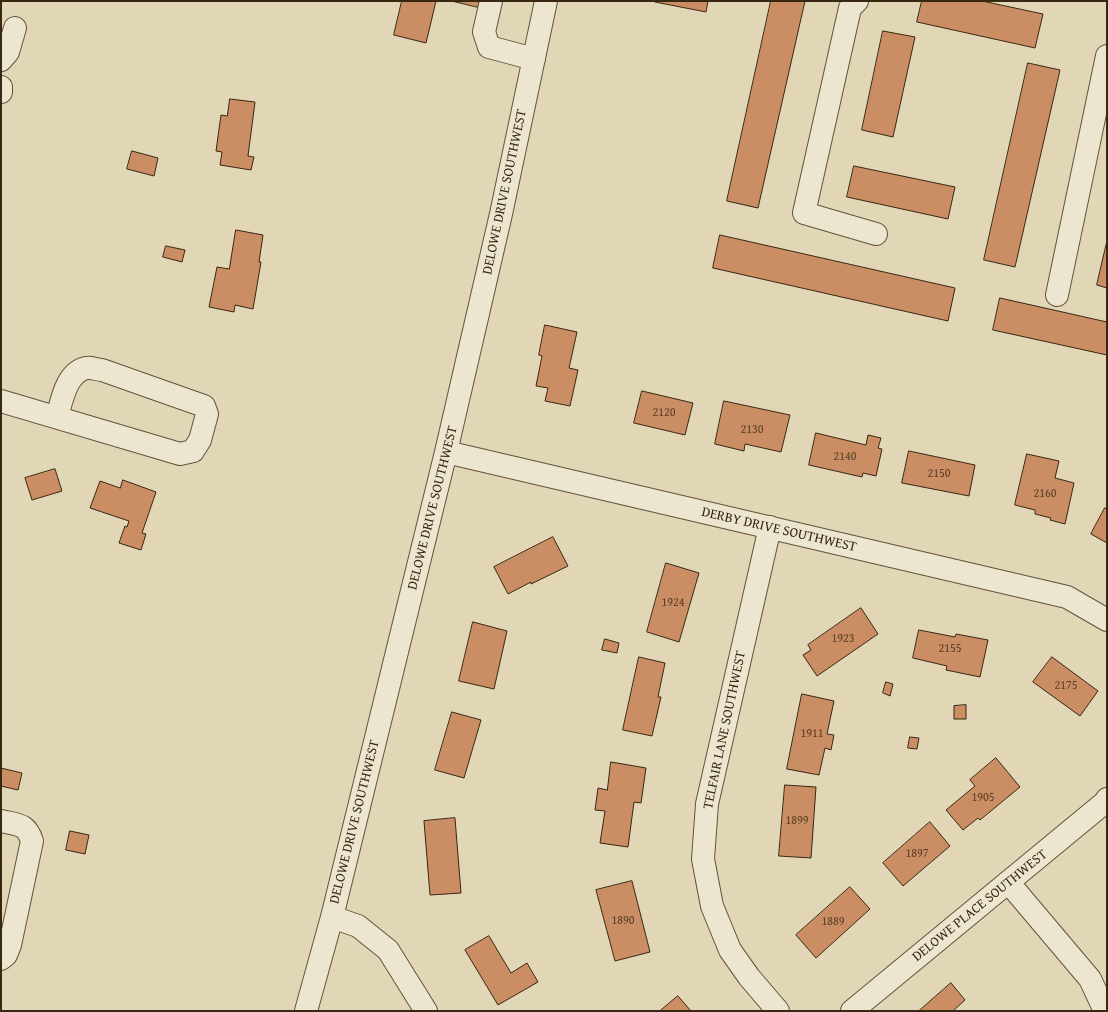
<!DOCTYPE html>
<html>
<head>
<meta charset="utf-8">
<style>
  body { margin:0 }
  #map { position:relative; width:1108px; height:1012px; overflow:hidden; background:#e1d7b7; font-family:"Gentium Book Plus",serif }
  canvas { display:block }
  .frame { position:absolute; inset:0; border:2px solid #382711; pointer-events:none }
</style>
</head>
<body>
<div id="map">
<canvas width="1108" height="1012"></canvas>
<div class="frame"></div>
</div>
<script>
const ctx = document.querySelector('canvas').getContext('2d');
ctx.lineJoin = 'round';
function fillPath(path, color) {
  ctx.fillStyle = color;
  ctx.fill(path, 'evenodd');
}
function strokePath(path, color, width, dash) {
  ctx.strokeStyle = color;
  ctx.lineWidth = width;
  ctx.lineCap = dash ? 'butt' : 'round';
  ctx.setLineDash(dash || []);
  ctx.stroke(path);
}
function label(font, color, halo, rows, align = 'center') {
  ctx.font = font + ' "Gentium Book Plus",serif';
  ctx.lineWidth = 3;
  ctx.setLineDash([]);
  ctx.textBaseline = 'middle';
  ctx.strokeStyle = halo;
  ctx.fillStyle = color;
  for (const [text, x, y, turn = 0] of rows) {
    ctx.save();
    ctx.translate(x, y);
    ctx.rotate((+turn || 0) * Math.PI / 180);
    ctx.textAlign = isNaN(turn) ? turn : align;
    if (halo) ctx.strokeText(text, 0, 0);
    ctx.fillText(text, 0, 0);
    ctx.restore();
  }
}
const building = new Path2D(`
  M 402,1 L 436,1 L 426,43 L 394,35 Z
  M 452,1 L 479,1 L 478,7 Z
  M 655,1 L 708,1 L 706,12 L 655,2 Z
  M 771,1 L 805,1 L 758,208 L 727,201 Z
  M 922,1 L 982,1 L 1043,14 L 1035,48 L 917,22 Z
  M 883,31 L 915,37 L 893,137 L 862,130 Z
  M 1028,63 L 1060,70 L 1015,267 L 984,260 Z
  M 230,99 L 255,102 L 248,156 L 254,157 L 251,170 L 220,165 L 222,152 L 216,151 L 221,115 L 227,116 Z
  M 132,151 L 158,158 L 154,176 L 127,169 Z
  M 854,166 L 955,187 L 948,219 L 847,197 Z
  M 236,230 L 263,235 L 259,262 L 261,262 L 253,309 L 235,305 L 234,312 L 209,307 L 217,267 L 229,269 Z
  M 720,235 L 955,288 L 948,321 L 713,268 Z
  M 1107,241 L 1107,288 L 1097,285 Z
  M 166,246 L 185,250 L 182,262 L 163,257 Z
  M 1000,298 L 1107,322 L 1107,355 L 993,330 Z
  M 545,325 L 577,332 L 569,368 L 578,370 L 570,406 L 545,401 L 548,388 L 536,386 L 542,356 L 539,355 Z
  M 642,391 L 693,403 L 685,435 L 634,423 Z
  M 724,401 L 790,415 L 781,452 L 745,444 L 744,451 L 715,444 Z
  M 816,433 L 866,445 L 868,435 L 881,438 L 878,448 L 882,449 L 876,476 L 863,473 L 862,477 L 809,465 Z
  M 909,451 L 975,465 L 969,496 L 902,483 Z
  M 1027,454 L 1059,461 L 1055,478 L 1074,483 L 1065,524 L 1050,520 L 1051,518 L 1035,514 L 1035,510 L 1015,505 Z
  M 55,469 L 62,491 L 32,500 L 25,478 Z
  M 123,480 L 156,492 L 142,533 L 146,534 L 141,550 L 119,543 L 125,526 L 127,527 L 129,521 L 90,508 L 100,481 L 120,488 Z
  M 1105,508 L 1107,509 L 1107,543 L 1091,534 Z
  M 553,537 L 568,566 L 531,584 L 531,582 L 508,594 L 494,567 Z
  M 666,563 L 699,573 L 679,642 L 647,632 Z
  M 861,608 L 878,634 L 817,676 L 803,655 L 811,650 L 808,645 Z
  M 473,622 L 507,631 L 494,689 L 459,681 Z
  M 919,630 L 955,637 L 956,634 L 988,640 L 980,677 L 946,670 L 947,666 L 913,658 Z
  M 605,639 L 619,643 L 617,653 L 602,650 Z
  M 639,657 L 665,663 L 658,697 L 661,697 L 652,736 L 623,730 Z
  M 1052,657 L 1098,691 L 1080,716 L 1033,682 Z
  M 886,682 L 893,684 L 890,696 L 883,693 Z
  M 802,694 L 834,701 L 827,734 L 834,735 L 831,750 L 825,748 L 819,775 L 787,769 Z
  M 966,705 L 966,719 L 954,719 L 954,706 Z
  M 452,712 L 481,720 L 464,778 L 435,770 Z
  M 910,737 L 919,738 L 917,749 L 908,748 Z
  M 996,758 L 1020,787 L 980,820 L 978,818 L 963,830 L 946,810 L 975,786 L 970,780 Z
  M 611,762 L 646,768 L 641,803 L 634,802 L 628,847 L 600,843 L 605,811 L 595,810 L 598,788 L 607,790 Z
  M 1,768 L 22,773 L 18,790 L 1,786 Z
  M 785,785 L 816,787 L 811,858 L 779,856 Z
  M 455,818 L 461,893 L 430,895 L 424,821 Z
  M 930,822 L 950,846 L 903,886 L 883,863 Z
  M 70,831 L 89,835 L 85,854 L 66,850 Z
  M 632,881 L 650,952 L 615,961 L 596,890 Z
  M 850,887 L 870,909 L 816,958 L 796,935 Z
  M 489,936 L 511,973 L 527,963 L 538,982 L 498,1005 L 465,950 Z
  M 951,983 L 965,1000 L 953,1011 L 919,1011 Z
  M 678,996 L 691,1011 L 660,1011 Z`);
fillPath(building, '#ca8d64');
strokePath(building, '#382711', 1);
const minor = new Path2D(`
  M 491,1 L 484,32 L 489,47 L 534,59
  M 857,1 L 850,8 L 804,213 L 876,234
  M 1,60 L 8,52 L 15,28
  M 1,87 L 1,92
  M 1057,295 L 1107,56
  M 1,401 L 180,454 L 193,451 L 200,440 L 207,414 L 204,406 L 102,370 C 97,370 91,367 86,368 C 66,373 62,400 57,417
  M 446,452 L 1067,597 L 1107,620
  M 770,527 L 707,804 L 703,859 L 712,906 L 730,950 L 749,977 L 778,1011
  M 1,821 C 18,825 26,823 32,841 L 10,945 L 6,955 L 1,959
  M 1008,882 L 1090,979 L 1105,1011
  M 332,917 L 358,926 L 388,950 L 426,1011
  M 306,1011 L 332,917 L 446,452 L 501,214 L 546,1
  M 852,1011 L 1104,803 L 1107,799`);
strokePath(minor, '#62533a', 24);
strokePath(minor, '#ece5d0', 22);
label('12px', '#5c4026', null, [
  ["2120",664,413],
  ["2130",752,430],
  ["2140",845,457],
  ["2150",939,474],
  ["2160",1045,494],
  ["1924",673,603],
  ["1923",843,639],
  ["2155",950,649],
  ["2175",1066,686],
  ["1911",812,734],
  ["1905",983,798],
  ["1899",797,821],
  ["1897",917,854],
  ["1890",623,921],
  ["1889",833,922]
]);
label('14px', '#382711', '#ece5d0', [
  ["DELOWE DRIVE SOUTHWEST",505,192,-78],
  ["DELOWE DRIVE SOUTHWEST",433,508,-76],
  ["DERBY DRIVE SOUTHWEST",779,530,13],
  ["TELFAIR LANE SOUTHWEST",725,730,-78],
  ["DELOWE DRIVE SOUTHWEST",355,822,-76],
  ["DELOWE PLACE SOUTHWEST",980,906,-39]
]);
</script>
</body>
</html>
